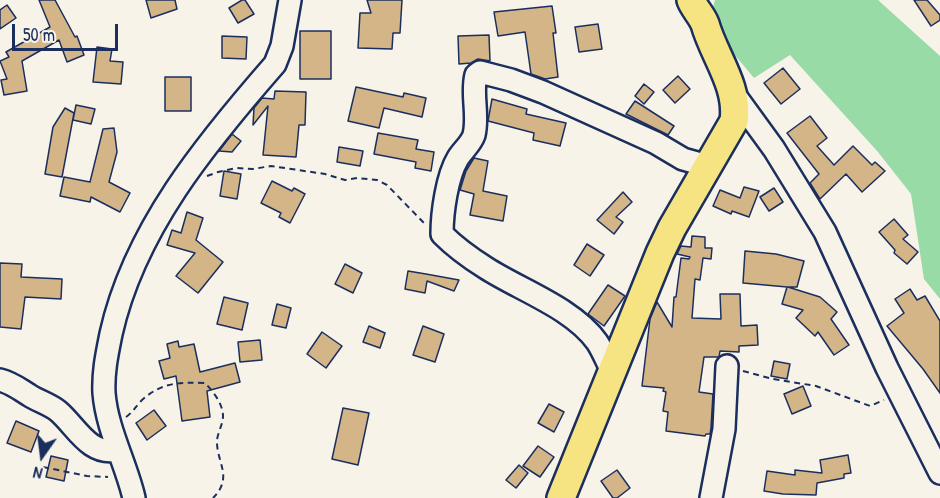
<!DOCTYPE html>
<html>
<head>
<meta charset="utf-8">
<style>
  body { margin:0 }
  #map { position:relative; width:940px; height:498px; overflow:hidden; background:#f7f3e8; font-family:"Patrick Hand",sans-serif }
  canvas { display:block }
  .north { position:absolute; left:12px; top:426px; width:60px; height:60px; -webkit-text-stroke:4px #f7f3e8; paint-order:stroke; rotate:194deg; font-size:16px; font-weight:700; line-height:24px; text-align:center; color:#1b2f5e }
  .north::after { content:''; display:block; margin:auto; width:21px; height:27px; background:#1b2f5e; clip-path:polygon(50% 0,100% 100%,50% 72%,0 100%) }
  .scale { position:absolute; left:12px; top:24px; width:106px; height:27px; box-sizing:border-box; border:3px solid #1b2f5e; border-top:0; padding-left:8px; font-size:18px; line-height:21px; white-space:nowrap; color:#1b2f5e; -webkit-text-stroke:4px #f7f3e8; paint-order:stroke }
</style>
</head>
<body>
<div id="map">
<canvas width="940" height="498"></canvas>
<div class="north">N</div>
<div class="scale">50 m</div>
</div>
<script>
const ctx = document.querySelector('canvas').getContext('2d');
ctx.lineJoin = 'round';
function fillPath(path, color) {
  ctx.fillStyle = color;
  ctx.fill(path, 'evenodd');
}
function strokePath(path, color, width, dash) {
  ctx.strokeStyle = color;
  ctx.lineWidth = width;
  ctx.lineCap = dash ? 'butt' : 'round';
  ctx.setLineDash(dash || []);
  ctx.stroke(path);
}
fillPath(new Path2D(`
  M 715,0 L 878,0 L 940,56 L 940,299 L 924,279 L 911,194 L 878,152 L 790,55 L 754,78 L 708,23 Z`), '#98dba7');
const building = new Path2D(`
  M 39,0 L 55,0 L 75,37 L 77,36 L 84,55 L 67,62 L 59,40 L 22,61 L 27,91 L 4,95 L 1,80 L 7,79 L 0,61 L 9,57 L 6,52 L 50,27 Z
  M 146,0 L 175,0 L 177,9 L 151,18 Z
  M 242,0 L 245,0 L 254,14 L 238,23 L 229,8 Z
  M 367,0 L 402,0 L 400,33 L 393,33 L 392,49 L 358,48 L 360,13 L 371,13 Z
  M 914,0 L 927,0 L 940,15 L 940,20 L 931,26 Z
  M 7,5 L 16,18 L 0,29 L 0,10 Z
  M 552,6 L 556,33 L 553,33 L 558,77 L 545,79 L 531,74 L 525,32 L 498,36 L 494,12 Z
  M 598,24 L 602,49 L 579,52 L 575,27 Z
  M 300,31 L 331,31 L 331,79 L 300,79 Z
  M 489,35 L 490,61 L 478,59 L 471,63 L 459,64 L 458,36 Z
  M 222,36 L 247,37 L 246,59 L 222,58 Z
  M 97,47 L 112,49 L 110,61 L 123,62 L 121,84 L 93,82 Z
  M 783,68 L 800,89 L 781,104 L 764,83 Z
  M 678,76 L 690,89 L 675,103 L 663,90 Z
  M 165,77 L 191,77 L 191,111 L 165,111 Z
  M 644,84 L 654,92 L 644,104 L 635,96 Z
  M 356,87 L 403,97 L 404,93 L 426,98 L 422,117 L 384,108 L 379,128 L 348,121 Z
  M 275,91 L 306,92 L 305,125 L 299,125 L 296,157 L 263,155 L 268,106 L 253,125 L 254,108 L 262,98 L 274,99 Z
  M 492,99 L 527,109 L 526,114 L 566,123 L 560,146 L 533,140 L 534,133 L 488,121 Z
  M 635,101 L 674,126 L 668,135 L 626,114 Z
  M 76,105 L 95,109 L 91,124 L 73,120 Z
  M 65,108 L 74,113 L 62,177 L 45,174 L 53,127 Z
  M 810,116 L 827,138 L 817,146 L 834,165 L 853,146 L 872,165 L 875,162 L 885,171 L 862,192 L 846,174 L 820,199 L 810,183 L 819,174 L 787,133 Z
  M 114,128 L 117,152 L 109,182 L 130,193 L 120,212 L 91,197 L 90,202 L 60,196 L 64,177 L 90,182 L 103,129 Z
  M 378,133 L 418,140 L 416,149 L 434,152 L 431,171 L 415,168 L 416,162 L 374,154 Z
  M 232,134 L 241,141 L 232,152 L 219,151 Z
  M 339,147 L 363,151 L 360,166 L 337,162 Z
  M 474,158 L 488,161 L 483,191 L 507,196 L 503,221 L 470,215 L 474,194 L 460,190 L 466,171 Z
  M 224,171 L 241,174 L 237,199 L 220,196 Z
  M 272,181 L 292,191 L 294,188 L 305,194 L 290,223 L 279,217 L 281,213 L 261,203 Z
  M 744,187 L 759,191 L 749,217 L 732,211 L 731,214 L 713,206 L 720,190 L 740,198 Z
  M 774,188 L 783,202 L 769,211 L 760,197 Z
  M 623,192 L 632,202 L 616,217 L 623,222 L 614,234 L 597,220 Z
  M 187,212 L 203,218 L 196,240 L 223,262 L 198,293 L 176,276 L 195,253 L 167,245 L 172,230 L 181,233 Z
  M 894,219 L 908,235 L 903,239 L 918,252 L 907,264 L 894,253 L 895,250 L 879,232 Z
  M 692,236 L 705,237 L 705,248 L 712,248 L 711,259 L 703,258 L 700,280 L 695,279 L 692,318 L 721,319 L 720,294 L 740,294 L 741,326 L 757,325 L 758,345 L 739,346 L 739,352 L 720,351 L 719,357 L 704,357 L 699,392 L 713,394 L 711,428 L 710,434 L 706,434 L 705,436 L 666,431 L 668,412 L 663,411 L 666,392 L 663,391 L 664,388 L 642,386 L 650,319 L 657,302 L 672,327 L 674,297 L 676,297 L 681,258 L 689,259 L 690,257 L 677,254 L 681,246 L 691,247 Z
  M 587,244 L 604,255 L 590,276 L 574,265 Z
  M 745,251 L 776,254 L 804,261 L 797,287 L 788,287 L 820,297 L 837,312 L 831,319 L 849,345 L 834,355 L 818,332 L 815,336 L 796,318 L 803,310 L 782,304 L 787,287 L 743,283 Z
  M 0,263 L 22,264 L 21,277 L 62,279 L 61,299 L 25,297 L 21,329 L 0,327 Z
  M 345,264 L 362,273 L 353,293 L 335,284 Z
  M 408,271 L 426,274 L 459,280 L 454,291 L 427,281 L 425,293 L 405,289 Z
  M 608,285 L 625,296 L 604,326 L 588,314 Z
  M 910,289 L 917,300 L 925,296 L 940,321 L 940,393 L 923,369 L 887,326 L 904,313 L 895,299 Z
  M 224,297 L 248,303 L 242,330 L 217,324 Z
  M 277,304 L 291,308 L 286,328 L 272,325 Z
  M 369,326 L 385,333 L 380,348 L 363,342 Z
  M 423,326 L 444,334 L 435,362 L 413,355 Z
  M 322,332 L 342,346 L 326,368 L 307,354 Z
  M 260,340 L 262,360 L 240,362 L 238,342 Z
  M 178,341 L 179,347 L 194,344 L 200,372 L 235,363 L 240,382 L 207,391 L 210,417 L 182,421 L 176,376 L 164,379 L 159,361 L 170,358 L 167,344 Z
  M 774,361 L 790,364 L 787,379 L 771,376 Z
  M 803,386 L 811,406 L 792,414 L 784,394 Z
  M 549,404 L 564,412 L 554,432 L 538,423 Z
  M 343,408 L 369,413 L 358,465 L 332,459 Z
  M 154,410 L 166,426 L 147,440 L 136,423 Z
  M 16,421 L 39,431 L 31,452 L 7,443 Z
  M 538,446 L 554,457 L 540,477 L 523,466 Z
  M 848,455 L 851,473 L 844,474 L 844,478 L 817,483 L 816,495 L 783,494 L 764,491 L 767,471 L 795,475 L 795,470 L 822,473 L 820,460 Z
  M 51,456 L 68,460 L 64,481 L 46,477 Z
  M 519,465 L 528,473 L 516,488 L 506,480 Z
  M 617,470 L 630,488 L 617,498 L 613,498 L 601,481 Z`);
fillPath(building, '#d3b587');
strokePath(building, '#1b2f5e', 1.5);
const minor = new Path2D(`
  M 734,94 L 774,149 L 825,232 L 887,368 L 940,473
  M 612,371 C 607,362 603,351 597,342 C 573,308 520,290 486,268 C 470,258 455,247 442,234 C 442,213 447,176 458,158 C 463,150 471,144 474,135 C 479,115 471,94 476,75 L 480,72 L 511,80 L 543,92 L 656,143 L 683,159 L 708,166
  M 0,380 C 12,383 19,389 29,395 C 38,401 49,404 58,411 C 76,426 89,456 117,450
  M 134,498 C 126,463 107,430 104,393 C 103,372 107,354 111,334 C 134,230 206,143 275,64 L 282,46 L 290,0
  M 711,498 L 724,429 L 727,366`);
const major = new Path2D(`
  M 561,498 L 660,253 L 672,228 L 734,121 C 739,86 714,56 705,24 C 702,16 694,8 691,0`);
strokePath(minor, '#1b2f5e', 26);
strokePath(major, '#1b2f5e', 32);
strokePath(new Path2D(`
  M 207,176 L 218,172 L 237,168 L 253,169 L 271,166 L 325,174 L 345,180 L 357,178 L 377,180 L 387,185 L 424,223
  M 743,371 L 773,379 L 816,386 L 870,406 L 884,400
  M 126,417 C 133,412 136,406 142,400 C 162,382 180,382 205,383 C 213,391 223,404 223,416 C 223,424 218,432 217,440 C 216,462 234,477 213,498
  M 43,467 L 87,476 L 108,477`), '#1b2f5e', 2, [6, 4.5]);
strokePath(minor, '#f7f3e8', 21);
strokePath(major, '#f6e381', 27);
</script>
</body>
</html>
